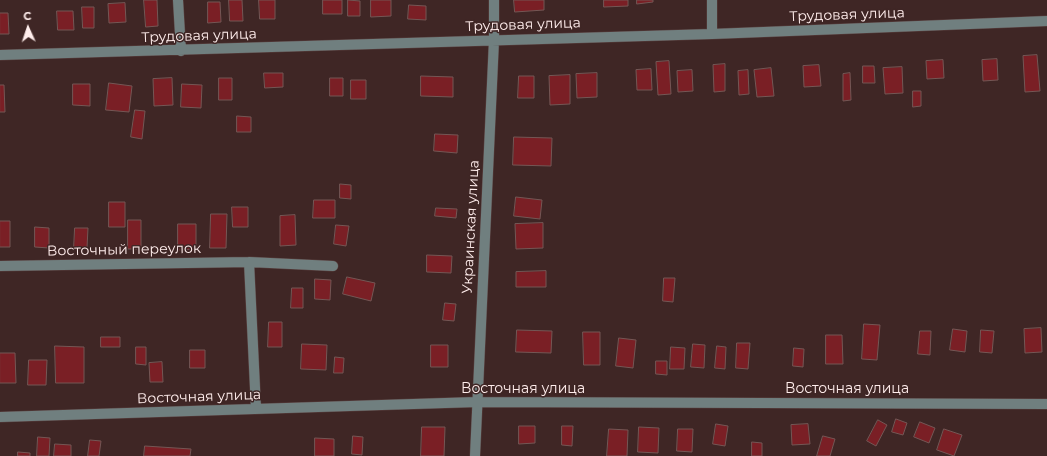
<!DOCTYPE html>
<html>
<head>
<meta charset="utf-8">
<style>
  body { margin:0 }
  #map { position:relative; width:1047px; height:456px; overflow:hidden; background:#3f2625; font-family:Montserrat,sans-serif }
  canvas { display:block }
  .north { position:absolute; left:8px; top:8px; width:40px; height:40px; -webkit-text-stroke:3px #3f2625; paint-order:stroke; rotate:357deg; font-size:11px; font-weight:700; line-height:16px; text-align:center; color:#ffedec }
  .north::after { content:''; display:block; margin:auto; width:14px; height:18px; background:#ffedec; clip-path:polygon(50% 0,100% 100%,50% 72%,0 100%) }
</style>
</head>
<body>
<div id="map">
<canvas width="1047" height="456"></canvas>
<div class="north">С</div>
</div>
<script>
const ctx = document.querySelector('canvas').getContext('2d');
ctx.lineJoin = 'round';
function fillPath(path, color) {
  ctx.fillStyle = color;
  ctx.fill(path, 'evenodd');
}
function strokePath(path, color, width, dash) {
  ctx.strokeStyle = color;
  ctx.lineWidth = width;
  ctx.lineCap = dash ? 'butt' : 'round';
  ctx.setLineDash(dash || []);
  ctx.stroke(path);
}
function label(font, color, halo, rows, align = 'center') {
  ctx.font = font + ' Montserrat,sans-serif';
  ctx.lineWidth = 3;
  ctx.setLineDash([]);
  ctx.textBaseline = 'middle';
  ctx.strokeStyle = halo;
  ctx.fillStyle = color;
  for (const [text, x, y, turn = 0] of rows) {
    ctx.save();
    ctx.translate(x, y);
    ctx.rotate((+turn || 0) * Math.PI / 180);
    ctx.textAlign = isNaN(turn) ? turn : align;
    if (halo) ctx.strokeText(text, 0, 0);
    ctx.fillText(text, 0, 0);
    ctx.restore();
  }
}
const building = new Path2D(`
  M 144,0 L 157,0 L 158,26 L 146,27 Z
  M 229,0 L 242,0 L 243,21 L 230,21 Z
  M 259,0 L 275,0 L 275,19 L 260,19 Z
  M 323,0 L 342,0 L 342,14 L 323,14 Z
  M 348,0 L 360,1 L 360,16 L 348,16 Z
  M 371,0 L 391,0 L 391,16 L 371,17 Z
  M 514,0 L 544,0 L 544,10 L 515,12 Z
  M 604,0 L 628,0 L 628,6 L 604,7 Z
  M 637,0 L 653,0 L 653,2 L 637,4 Z
  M 208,2 L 220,2 L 221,22 L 208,23 Z
  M 125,3 L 126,22 L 109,23 L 108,4 Z
  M 409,5 L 426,6 L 426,20 L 408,19 Z
  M 82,7 L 94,7 L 94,28 L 83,28 Z
  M 57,11 L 73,11 L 74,30 L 58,30 Z
  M 0,13 L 8,13 L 9,34 L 0,34 Z
  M 1037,55 L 1040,91 L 1025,92 L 1023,56 Z
  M 997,59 L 998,80 L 983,81 L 982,60 Z
  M 943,60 L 944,78 L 927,79 L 926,61 Z
  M 669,61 L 671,94 L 658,95 L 656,62 Z
  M 725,64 L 725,91 L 714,92 L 713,65 Z
  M 819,65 L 821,86 L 804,87 L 803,66 Z
  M 863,66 L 874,66 L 875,83 L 863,83 Z
  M 902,67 L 903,93 L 885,94 L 883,68 Z
  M 771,68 L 774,96 L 757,97 L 754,70 Z
  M 651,69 L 652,90 L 637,90 L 636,70 Z
  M 692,70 L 693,91 L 678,92 L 677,71 Z
  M 748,70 L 749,94 L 739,95 L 738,71 Z
  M 264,73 L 283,73 L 283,87 L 265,88 Z
  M 597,73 L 597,97 L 577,98 L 576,74 Z
  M 850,73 L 851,100 L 843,101 L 843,74 Z
  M 570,75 L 570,104 L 550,105 L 549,76 Z
  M 421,76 L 453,77 L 453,97 L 421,96 Z
  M 519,76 L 534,76 L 534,98 L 518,98 Z
  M 172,78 L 173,105 L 154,106 L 153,79 Z
  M 219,78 L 232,78 L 232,100 L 219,100 Z
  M 330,78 L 343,78 L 343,96 L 330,96 Z
  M 351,80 L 366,80 L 366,99 L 351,99 Z
  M 109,83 L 132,86 L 129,112 L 106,110 Z
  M 73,84 L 90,84 L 90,106 L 73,105 Z
  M 182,84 L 202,85 L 201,108 L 181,107 Z
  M 0,85 L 4,85 L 5,112 L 0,112 Z
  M 913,91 L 921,91 L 921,106 L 913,107 Z
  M 135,110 L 145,111 L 142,139 L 131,137 Z
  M 237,116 L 251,117 L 251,132 L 237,132 Z
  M 435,134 L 458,135 L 457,153 L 434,151 Z
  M 514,137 L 552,138 L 551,166 L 513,165 Z
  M 340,184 L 351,185 L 351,199 L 340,198 Z
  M 516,197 L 542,200 L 540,219 L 514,216 Z
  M 314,200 L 335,200 L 335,218 L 313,218 Z
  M 109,202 L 125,202 L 125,227 L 109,227 Z
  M 232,207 L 248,207 L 248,227 L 233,227 Z
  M 436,208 L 457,209 L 456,218 L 435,216 Z
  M 211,214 L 227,214 L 226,248 L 210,248 Z
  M 295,215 L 296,245 L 280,246 L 280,216 Z
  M 128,220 L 141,220 L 141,249 L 128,249 Z
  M 0,221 L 10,221 L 10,247 L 0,247 Z
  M 543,223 L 543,248 L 516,249 L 515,224 Z
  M 178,224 L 196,224 L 196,249 L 178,250 Z
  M 336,225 L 349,226 L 346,246 L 334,244 Z
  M 35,227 L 49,228 L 49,248 L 35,247 Z
  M 75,228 L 88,228 L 87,248 L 74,248 Z
  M 427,255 L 452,256 L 451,273 L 427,272 Z
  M 546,271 L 546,287 L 516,287 L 516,272 Z
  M 347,277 L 375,283 L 371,301 L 343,294 Z
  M 664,278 L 675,278 L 673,302 L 663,301 Z
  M 315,279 L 331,280 L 330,300 L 315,299 Z
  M 292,288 L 303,288 L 303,308 L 291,308 Z
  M 445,303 L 456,304 L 454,321 L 443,320 Z
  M 269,322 L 282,322 L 282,347 L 268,347 Z
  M 864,324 L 880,325 L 877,360 L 862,359 Z
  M 1041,328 L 1042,352 L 1025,353 L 1024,329 Z
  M 953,329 L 967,331 L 965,352 L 950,350 Z
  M 517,330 L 552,331 L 551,353 L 516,352 Z
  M 981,330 L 994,331 L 992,353 L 980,352 Z
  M 920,331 L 931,331 L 930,355 L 918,354 Z
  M 583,332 L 600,332 L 600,365 L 584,365 Z
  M 826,335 L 842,335 L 843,364 L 826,364 Z
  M 101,337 L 120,337 L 120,347 L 101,347 Z
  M 619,338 L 636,340 L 633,368 L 616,366 Z
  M 737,343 L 750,343 L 748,369 L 736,368 Z
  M 302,344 L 327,345 L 326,370 L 301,369 Z
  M 693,344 L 705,345 L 704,368 L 691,367 Z
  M 431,345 L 448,345 L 448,367 L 431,367 Z
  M 55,346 L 84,347 L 84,383 L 56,383 Z
  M 717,346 L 726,347 L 725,369 L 715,368 Z
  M 136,347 L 146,347 L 146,365 L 136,364 Z
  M 671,347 L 685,348 L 684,369 L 670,369 Z
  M 794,348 L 804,349 L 803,367 L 793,366 Z
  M 190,350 L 205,350 L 205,368 L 190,368 Z
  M 0,353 L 15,353 L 16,383 L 0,383 Z
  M 335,357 L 344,358 L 343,373 L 334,373 Z
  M 29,360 L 47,360 L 46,385 L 28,385 Z
  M 656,361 L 667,361 L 667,375 L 656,374 Z
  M 162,362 L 163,382 L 150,382 L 149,363 Z
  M 896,419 L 907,423 L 903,435 L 892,432 Z
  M 878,420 L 887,425 L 876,446 L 867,441 Z
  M 920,422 L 935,428 L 929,443 L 914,437 Z
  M 716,424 L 728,426 L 725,446 L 713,444 Z
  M 808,424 L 810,444 L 792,445 L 791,425 Z
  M 519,426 L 535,426 L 535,443 L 519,444 Z
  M 562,426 L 573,426 L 572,446 L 562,445 Z
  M 422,427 L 445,427 L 444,456 L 421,456 Z
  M 639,427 L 659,428 L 658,453 L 638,452 Z
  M 609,429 L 628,430 L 627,456 L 607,456 Z
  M 678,429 L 693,429 L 692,452 L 677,451 Z
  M 944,429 L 962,435 L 954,456 L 937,450 Z
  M 353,436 L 363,437 L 362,455 L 352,454 Z
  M 823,436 L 835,439 L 830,456 L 817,456 Z
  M 38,437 L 50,438 L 49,456 L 37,456 Z
  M 315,438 L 334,439 L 334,456 L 315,456 Z
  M 90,440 L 101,441 L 99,456 L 88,456 Z
  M 752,442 L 762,443 L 762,456 L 752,456 Z
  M 55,444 L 71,445 L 71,456 L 54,456 Z
  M 145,446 L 191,449 L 190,456 L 144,456 Z
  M 18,452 L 30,453 L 30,456 L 18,456 Z`);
fillPath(building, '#7a1f25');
strokePath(building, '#745755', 1);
const minor = new Path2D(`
  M 178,0 L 181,51
  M 712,0 L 712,34
  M 0,55 L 712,34 L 1047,21
  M 249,262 L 256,409
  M 0,266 L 249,262 L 333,266
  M 0,417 L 477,402 L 1047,404
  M 475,456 L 494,40 L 494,0`);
strokePath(minor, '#5a4241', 11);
strokePath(minor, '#707f7f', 10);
label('14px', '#ffedec', '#3f2625', [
  ["Трудовая улица",847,15,-2],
  ["Трудовая улица",523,25,-2],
  ["Трудовая улица",199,36,-2],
  ["Украинская улица",471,227,-87],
  ["Восточный переулок",124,250,-1],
  ["Восточная улица",523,389],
  ["Восточная улица",847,389],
  ["Восточная улица",199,397,-2]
]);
</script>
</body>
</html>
